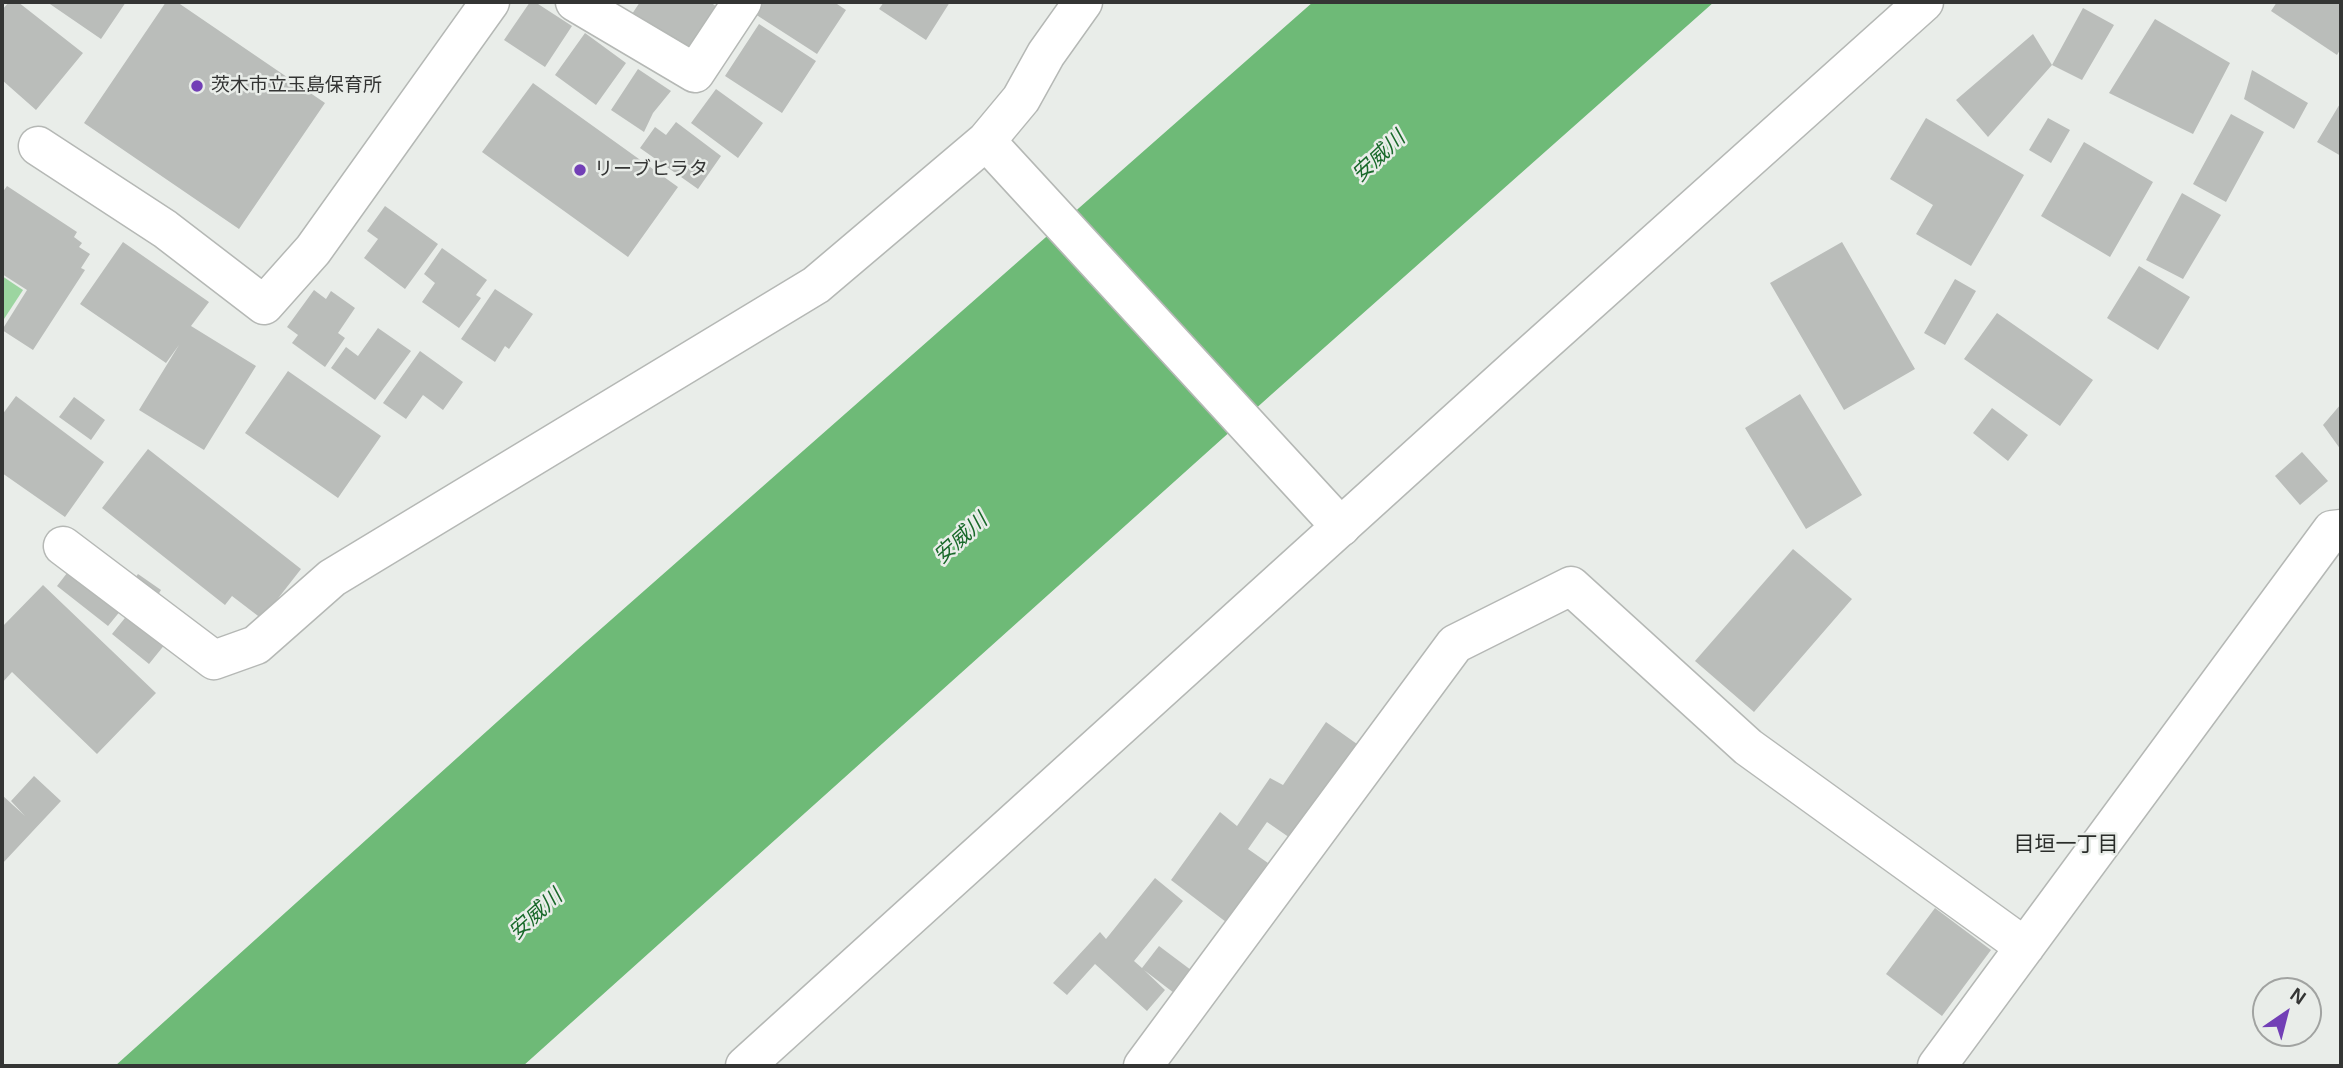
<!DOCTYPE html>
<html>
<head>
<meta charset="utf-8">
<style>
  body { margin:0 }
  #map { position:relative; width:2343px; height:1068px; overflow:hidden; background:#e9ede9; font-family:Helvetica,sans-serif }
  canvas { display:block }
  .frame { position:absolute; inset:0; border:4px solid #343534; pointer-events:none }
  .north { position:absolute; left:2252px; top:977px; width:70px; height:70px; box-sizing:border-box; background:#e9ede9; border:2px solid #a1a3a1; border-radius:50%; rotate:35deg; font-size:19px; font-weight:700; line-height:28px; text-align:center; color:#343534 }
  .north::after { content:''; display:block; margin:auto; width:24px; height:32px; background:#723fb6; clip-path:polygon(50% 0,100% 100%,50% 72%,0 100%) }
</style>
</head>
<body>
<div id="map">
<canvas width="2343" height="1068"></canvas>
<div class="frame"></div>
<div class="north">N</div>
</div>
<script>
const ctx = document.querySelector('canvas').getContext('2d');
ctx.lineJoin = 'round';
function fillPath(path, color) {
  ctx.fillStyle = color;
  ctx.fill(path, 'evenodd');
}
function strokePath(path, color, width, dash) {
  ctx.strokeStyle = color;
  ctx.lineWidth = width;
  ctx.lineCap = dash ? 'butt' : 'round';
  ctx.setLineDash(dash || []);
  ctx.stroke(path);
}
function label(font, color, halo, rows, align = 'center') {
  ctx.font = font + ' Helvetica,"Noto Sans JP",sans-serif';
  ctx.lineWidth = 5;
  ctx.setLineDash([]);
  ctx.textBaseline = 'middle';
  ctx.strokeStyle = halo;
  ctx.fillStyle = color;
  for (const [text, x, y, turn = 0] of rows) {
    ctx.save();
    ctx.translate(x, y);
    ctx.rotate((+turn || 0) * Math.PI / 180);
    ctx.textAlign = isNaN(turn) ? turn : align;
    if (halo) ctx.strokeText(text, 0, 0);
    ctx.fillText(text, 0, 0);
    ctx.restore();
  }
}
fillPath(new Path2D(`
  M 2,276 L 23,290 L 2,322 Z`), '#9cd5a0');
fillPath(new Path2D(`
  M 1313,2 L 1714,2 L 1272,394 L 523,1066 L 115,1066 L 578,649 Z`), '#6eba77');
fillPath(new Path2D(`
  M 9,2 L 18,2 L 83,53 L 36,110 L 2,80 L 2,10 Z
  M 47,2 L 126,2 L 101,39 Z
  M 166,2 L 177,2 L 325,103 L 239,229 L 84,123 Z
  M 530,2 L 535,2 L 572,26 L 545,67 L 504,40 Z
  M 640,2 L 710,2 L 727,14 L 696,59 L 632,14 Z
  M 763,2 L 834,2 L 846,10 L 817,54 L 755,14 Z
  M 884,2 L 950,2 L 926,40 L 879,9 Z
  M 2277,2 L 2341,2 L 2341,48 L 2337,55 L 2271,11 Z
  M 2083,8 L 2114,25 L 2082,80 L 2052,65 Z
  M 2155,19 L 2230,63 L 2193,134 L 2109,93 Z
  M 759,24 L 816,61 L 782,113 L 725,76 Z
  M 585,33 L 626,63 L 596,105 L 555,75 Z
  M 2033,34 L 2052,65 L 1988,137 L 1956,100 Z
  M 638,69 L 671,91 L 653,113 L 644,132 L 611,110 Z
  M 2252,70 L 2308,103 L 2294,129 L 2244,99 Z
  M 533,83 L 678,187 L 628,257 L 482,152 Z
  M 716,89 L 763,123 L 738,158 L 691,123 Z
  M 2341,102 L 2341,156 L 2317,142 Z
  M 2231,114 L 2264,132 L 2226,202 L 2193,184 Z
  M 1926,118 L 2024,175 L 1971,266 L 1916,234 L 1933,205 L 1890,179 Z
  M 2048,118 L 2070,130 L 2051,163 L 2029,150 Z
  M 676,122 L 721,156 L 698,189 L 640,148 L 655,127 L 666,135 Z
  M 2084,142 L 2153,182 L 2110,257 L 2041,216 Z
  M 7,186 L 77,232 L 74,237 L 82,243 L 79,247 L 90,254 L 81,268 L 85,270 L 33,350 L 2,330 L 27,290 L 2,274 L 4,270 L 2,269 L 2,193 Z
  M 2182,193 L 2221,215 L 2183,279 L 2146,260 Z
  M 385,206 L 438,244 L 405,289 L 364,258 L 378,239 L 367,231 Z
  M 123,242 L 209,302 L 191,326 L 256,366 L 204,450 L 139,410 L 179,345 L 166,363 L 80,304 Z
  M 1842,242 L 1915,369 L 1844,410 L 1770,283 Z
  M 442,248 L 487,280 L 476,295 L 481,298 L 459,328 L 422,302 L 435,283 L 424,274 Z
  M 2139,266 L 2190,297 L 2158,350 L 2107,318 Z
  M 1955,279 L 1976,291 L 1945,345 L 1924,333 Z
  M 495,289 L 533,314 L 509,349 L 505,346 L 495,362 L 461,339 Z
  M 314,290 L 326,299 L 331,291 L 355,308 L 338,333 L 345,338 L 325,367 L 292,343 L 298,335 L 287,327 Z
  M 1997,313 L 2093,380 L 2060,426 L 1964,359 Z
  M 378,328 L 411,351 L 375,400 L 331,368 L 346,347 L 358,356 Z
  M 420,351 L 463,382 L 443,410 L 423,395 L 406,419 L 383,403 Z
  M 288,371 L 381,436 L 338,498 L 245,433 Z
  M 1800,394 L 1862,495 L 1806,529 L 1745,428 Z
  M 16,396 L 104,462 L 65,517 L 2,473 L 2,415 Z
  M 74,397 L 105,420 L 91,440 L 59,417 Z
  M 2341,404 L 2341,450 L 2323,425 Z
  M 1992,408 L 2028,435 L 2008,461 L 1973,433 Z
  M 148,449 L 301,569 L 262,619 L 232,596 L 225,605 L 102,508 Z
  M 2302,452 L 2328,481 L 2300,505 L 2275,476 Z
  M 1793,549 L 1852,599 L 1754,712 L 1695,661 Z
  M 74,564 L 126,604 L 108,626 L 57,586 Z
  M 138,574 L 161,590 L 153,603 L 129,586 Z
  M 43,585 L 156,693 L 97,754 L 12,672 L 2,683 L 2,627 Z
  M 133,608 L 170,638 L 149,664 L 112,634 Z
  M 1326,722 L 1357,744 L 1293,840 L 1267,822 L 1248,849 L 1268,863 L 1226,922 L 1171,880 L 1220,812 L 1237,826 L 1270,778 L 1283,785 Z
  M 34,776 L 61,801 L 2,864 L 2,795 L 25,816 L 11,801 Z
  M 1155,878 L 1183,901 L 1134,961 L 1142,968 L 1159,946 L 1191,970 L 1174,993 L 1144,970 L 1165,990 L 1147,1011 L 1095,964 L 1067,995 L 1053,983 L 1100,932 L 1106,939 Z
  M 1935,908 L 1991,950 L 1942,1016 L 1886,974 Z`), '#babdba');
const minor = new Path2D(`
  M 575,2 L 695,73 L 742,2
  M 986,141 L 1341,527
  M 38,146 L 165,229 L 264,305 L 313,250 L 490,2
  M 63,546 L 214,660 L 256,645 L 332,578 L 816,285 L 986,141 L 1021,99 L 1046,54 L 1083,2
  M 1143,1066 L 1455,644 L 1571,586 L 1748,747 L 2025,947
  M 1937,1066 L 2332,530 L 2341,529`);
const tertiary = new Path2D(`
  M 745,1066 L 1519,365 L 1924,2`);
strokePath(minor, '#b5b8b5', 41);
strokePath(tertiary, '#b5b8b5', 41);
strokePath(minor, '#fff', 38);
strokePath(tertiary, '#fff', 38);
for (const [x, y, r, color] of [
  [197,86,7,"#723fb6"],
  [580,170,7,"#723fb6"]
]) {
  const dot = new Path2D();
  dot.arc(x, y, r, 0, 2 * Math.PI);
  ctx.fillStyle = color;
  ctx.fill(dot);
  strokePath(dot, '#e9ede9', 2.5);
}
label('19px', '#343534', '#e9ede9', [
  ["茨木市立玉島保育所",211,86],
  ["リーブヒラタ",594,170]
], 'left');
label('italic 21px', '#19692a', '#e9ede9', [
  ["安威川",1379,157,-43],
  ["安威川",961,539,-42],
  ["安威川",536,915,-42]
]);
label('21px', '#2a2d2a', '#e9ede9', [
  ["目垣一丁目",2066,845]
]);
</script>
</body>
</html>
